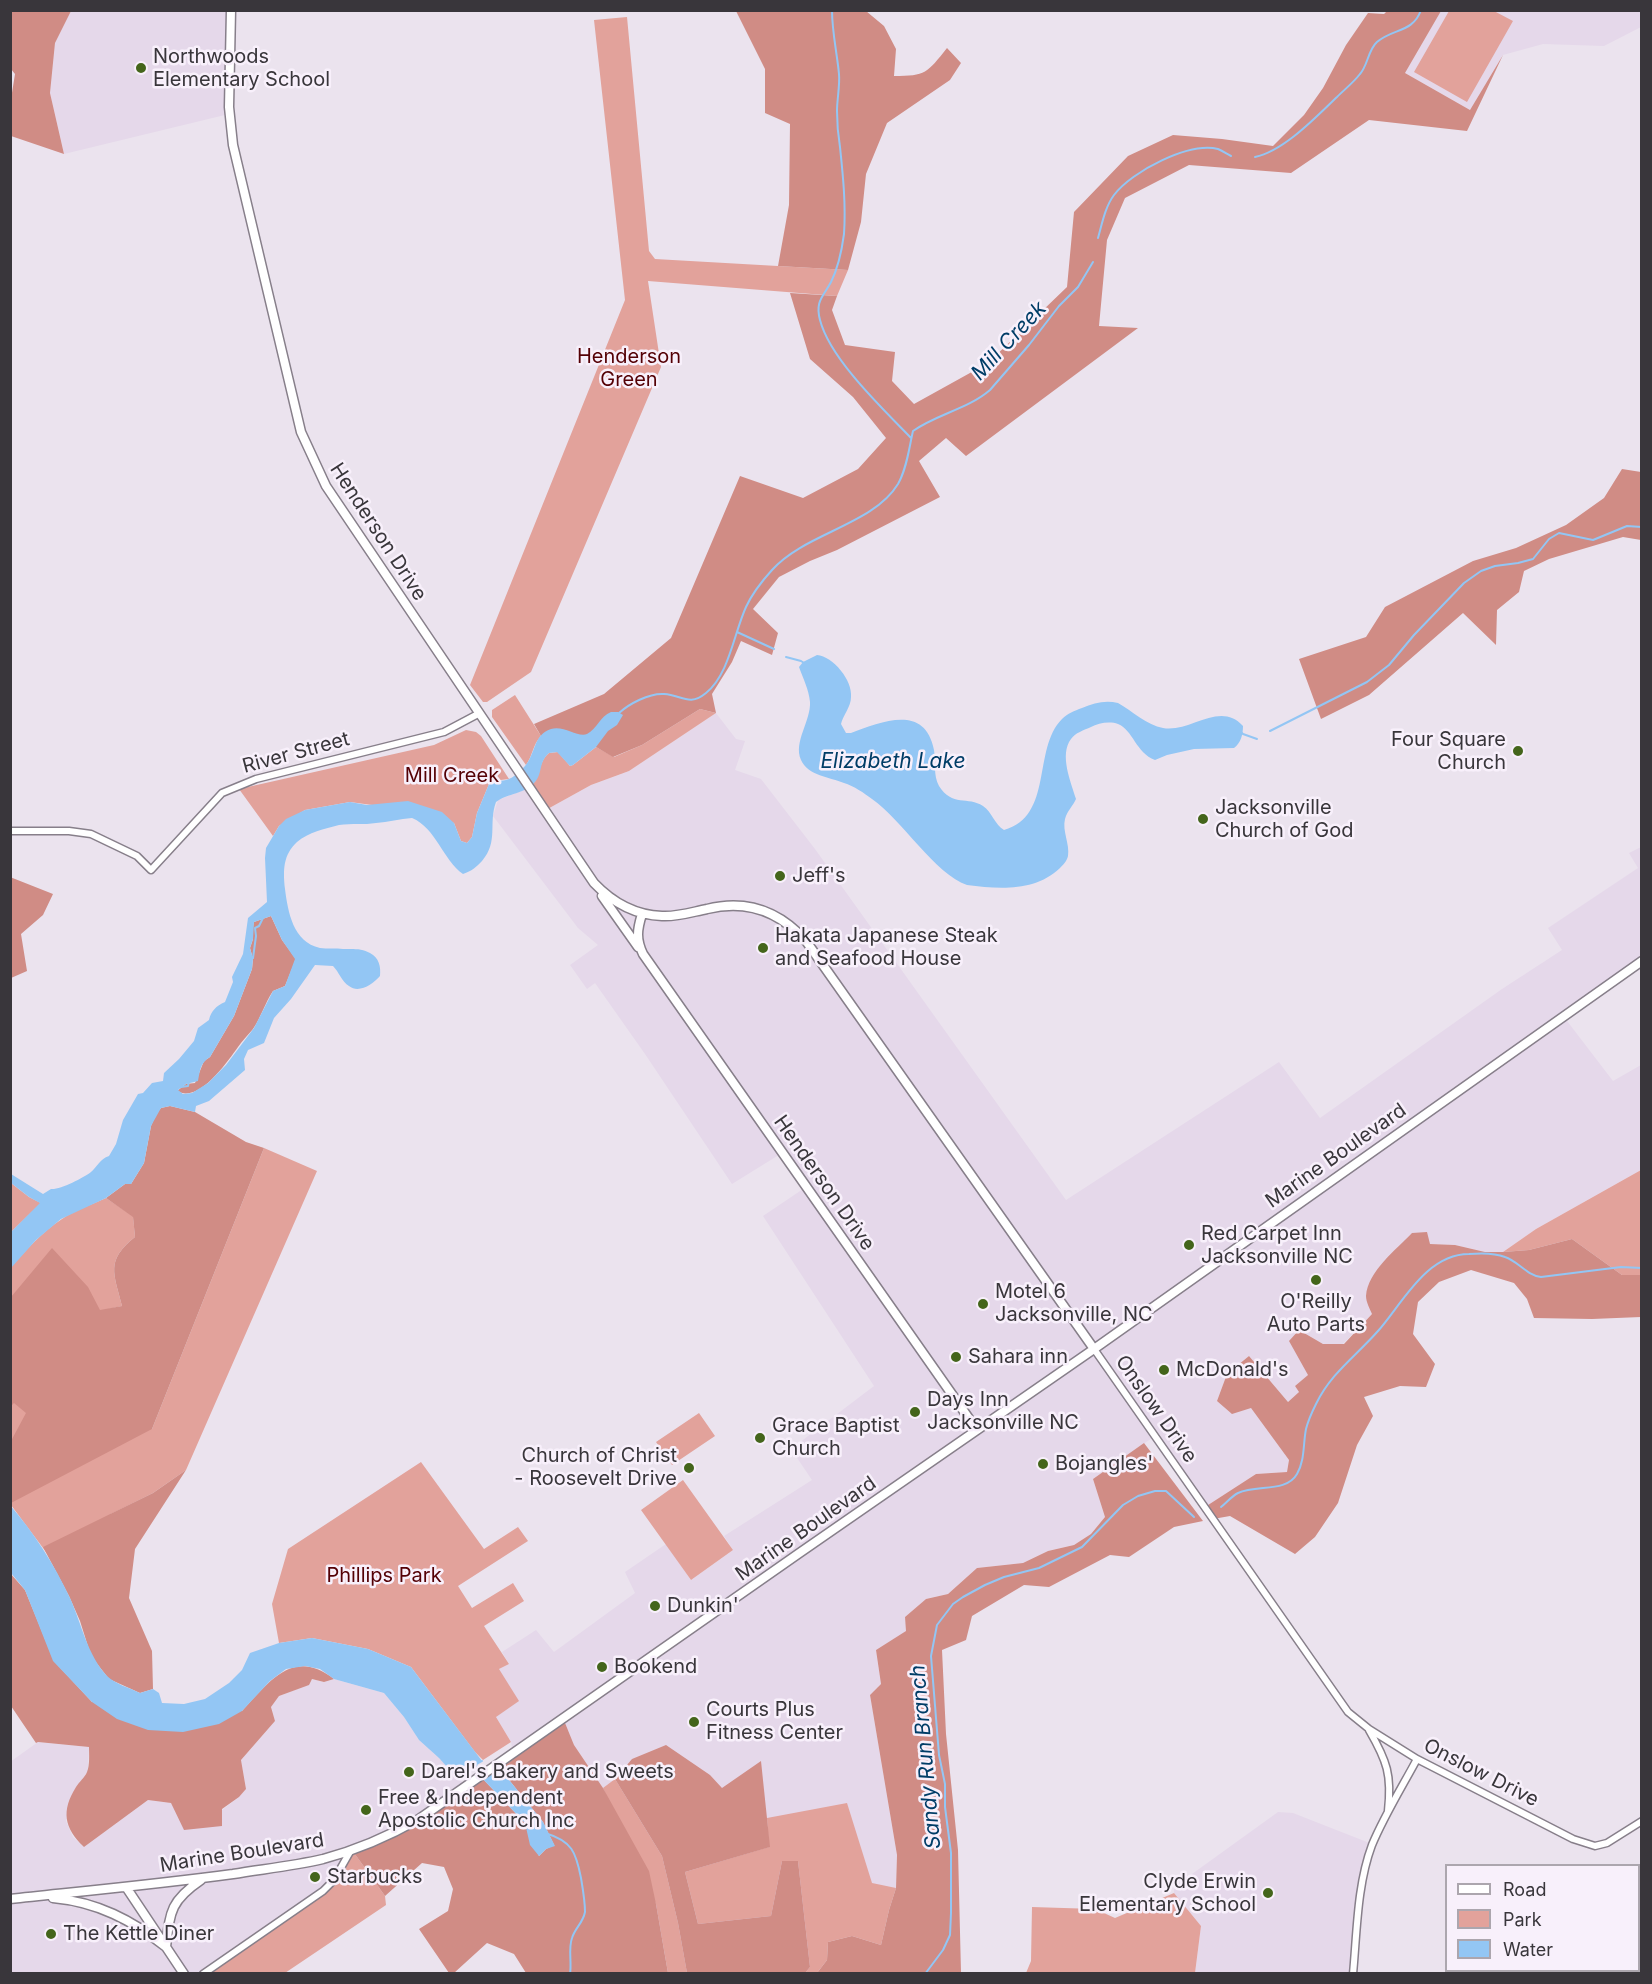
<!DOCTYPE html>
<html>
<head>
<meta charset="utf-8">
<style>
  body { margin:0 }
  #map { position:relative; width:1652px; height:1984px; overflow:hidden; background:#ebe3ee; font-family:Inter,sans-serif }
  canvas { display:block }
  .frame { position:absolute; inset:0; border:12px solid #39363b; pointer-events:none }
  .legend { position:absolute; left:1445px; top:1864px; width:195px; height:108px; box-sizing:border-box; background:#f8f0fb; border:2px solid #aca6ae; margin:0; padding:8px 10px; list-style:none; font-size:18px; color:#39363b }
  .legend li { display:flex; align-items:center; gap:12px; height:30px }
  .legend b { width:30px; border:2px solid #aca6ae }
</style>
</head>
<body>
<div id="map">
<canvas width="1652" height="1984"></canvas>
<div class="frame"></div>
<ul class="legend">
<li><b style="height:8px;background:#fff"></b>Road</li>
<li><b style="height:16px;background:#e2a29b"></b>Park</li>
<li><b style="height:16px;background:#93c6f4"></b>Water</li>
</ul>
</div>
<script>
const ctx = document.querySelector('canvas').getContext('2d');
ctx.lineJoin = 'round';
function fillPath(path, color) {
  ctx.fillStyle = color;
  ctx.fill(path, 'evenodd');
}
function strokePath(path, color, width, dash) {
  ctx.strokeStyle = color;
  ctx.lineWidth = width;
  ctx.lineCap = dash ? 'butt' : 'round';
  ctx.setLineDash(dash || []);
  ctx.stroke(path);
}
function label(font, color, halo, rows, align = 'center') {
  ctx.font = font + ' Inter,sans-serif';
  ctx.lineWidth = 5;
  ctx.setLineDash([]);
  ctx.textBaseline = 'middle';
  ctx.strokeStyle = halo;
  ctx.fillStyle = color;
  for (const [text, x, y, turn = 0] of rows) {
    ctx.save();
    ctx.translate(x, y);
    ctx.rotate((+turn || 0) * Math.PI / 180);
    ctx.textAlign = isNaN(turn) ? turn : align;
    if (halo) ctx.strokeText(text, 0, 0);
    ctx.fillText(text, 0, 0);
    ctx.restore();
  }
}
fillPath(new Path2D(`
  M 71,11 L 231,11 L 229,114 L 64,154 L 50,93 L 55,43 Z
  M 1441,11 L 1641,11 L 1641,27 L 1604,46 L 1543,44 L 1503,55 L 1470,110 L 1405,73 Z
  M 716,713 L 736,739 L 745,741 L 735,770 L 761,779 L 815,849 L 1066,1200 L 1279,1062 L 1320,1118 L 1502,989 L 1562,950 L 1548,928 L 1638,868 L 1629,853 L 1641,847 L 1641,961 L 1564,1017 L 1613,1081 L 1641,1065 L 1641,1170 L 1536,1229 L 1503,1252 L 1485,1252 L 1455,1245 L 1430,1244 L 1372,1314 L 1343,1344 L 1323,1344 L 1299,1330 L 1308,1375 L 1295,1386 L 1299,1392 L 1288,1402 L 1249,1356 L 1227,1374 L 1217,1401 L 1251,1408 L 1289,1460 L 1287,1472 L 1256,1474 L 1205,1507 L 1155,1436 L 1093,1479 L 1105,1517 L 1091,1534 L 1074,1545 L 1048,1551 L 1023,1563 L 977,1568 L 948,1594 L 926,1599 L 905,1617 L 907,1631 L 876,1650 L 881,1684 L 870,1695 L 897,1855 L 896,1888 L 828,1942 L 817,1973 L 668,1973 L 664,1944 L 603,1788 L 574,1745 L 563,1719 L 513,1753 L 511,1742 L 496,1717 L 499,1669 L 509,1664 L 502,1652 L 536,1630 L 554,1652 L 635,1593 L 625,1572 L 666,1544 L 691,1580 L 733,1550 L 724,1536 L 812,1480 L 791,1449 L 874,1386 L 763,1216 L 806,1187 L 782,1153 L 732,1184 L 645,1054 L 595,983 L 587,989 L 570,965 L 598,945 L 578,928 L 493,816 L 498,800 L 526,789 L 544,811 L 591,785 L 629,771 Z
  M 312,1679 L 324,1682 L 334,1679 L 384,1693 L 404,1717 L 419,1740 L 439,1758 L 466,1786 L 203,1973 L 11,1973 L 10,1762 L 38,1742 L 89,1747 L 88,1771 L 75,1789 L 66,1821 L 73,1837 L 84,1847 L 148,1800 L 171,1803 L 222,1826 L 222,1810 L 239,1797 L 246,1789 L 241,1760 L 275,1721 L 271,1706 L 279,1696 L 308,1685 Z
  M 1278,1812 L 1293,1813 L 1372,1844 L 1366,1865 L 1353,1973 L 1195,1973 L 1201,1926 L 1174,1893 L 1174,1887 Z`), '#e5d8ea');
fillPath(new Path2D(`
  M 1449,11 L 1494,11 L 1513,21 L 1467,102 L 1414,72 Z
  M 627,17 L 649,251 L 655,259 L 848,270 L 837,296 L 648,281 L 661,367 L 531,672 L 487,702 L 483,702 L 470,685 L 625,300 L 594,20 Z
  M 515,695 L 541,736 C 533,744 533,755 526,765 L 492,717 L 492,710 Z
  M 700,709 L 716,713 L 629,771 L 591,785 L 544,811 L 531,786 C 541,776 538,762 549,753 L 558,752 L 570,766 L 573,765 L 596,747 L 614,757 L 642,745 Z
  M 466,730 L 476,732 L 481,736 L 509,779 L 492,781 L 489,784 L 477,813 L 472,837 L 467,843 L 461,841 L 454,823 L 372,805 L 350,802 L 305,810 L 279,826 L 273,836 L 239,789 L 434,745 Z
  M 264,1148 L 317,1171 L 186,1470 L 153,1493 L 111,1514 L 78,1595 L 11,1505 L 10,1268 C 26,1250 42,1232 62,1219 C 75,1210 91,1205 106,1198 L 133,1216 L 135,1237 C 105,1261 114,1273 122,1306 L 109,1309 L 152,1429 Z
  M 1641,1170 L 1641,1275 L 1622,1275 L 1572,1239 L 1529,1250 L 1503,1252 L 1536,1229 Z
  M 11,1183 L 29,1197 L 41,1203 L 11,1232 Z
  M 699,1413 L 715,1436 L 672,1465 L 656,1442 Z
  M 421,1462 L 484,1549 L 518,1527 L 528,1541 L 458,1586 L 472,1608 L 513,1583 L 524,1601 L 484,1626 L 509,1664 L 499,1669 L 519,1701 L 496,1717 L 511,1742 L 483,1760 L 475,1752 L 411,1667 L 368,1649 L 312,1638 L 279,1643 L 272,1604 L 288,1549 Z
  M 683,1480 L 733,1550 L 691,1580 L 641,1510 Z
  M 615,1779 L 662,1856 L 678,1923 L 687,1973 L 668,1973 L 656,1904 L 603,1788 Z
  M 847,1803 L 872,1883 L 896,1888 L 889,1910 L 881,1945 L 852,1936 L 828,1942 L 827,1960 L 817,1973 L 805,1973 L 810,1967 L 798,1861 L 782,1861 L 771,1916 L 698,1924 L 685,1872 L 769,1847 L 767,1818 Z
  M 352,1850 L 385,1896 L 386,1905 L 285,1973 L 203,1974 L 323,1891 Z
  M 1174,1893 L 1201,1926 L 1195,1973 L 1026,1973 L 1031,1961 L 1032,1907 L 1095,1909 L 1115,1918 Z`), '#e2a29b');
fillPath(new Path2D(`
  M 11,10 L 71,11 L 55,43 L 50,93 L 64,154 L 11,136 L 11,99 L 15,74 L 11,69 Z
  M 736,11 L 866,11 L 884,26 L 896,49 L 894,76 C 926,76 927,73 947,48 L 961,63 L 950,80 L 887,123 L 866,174 L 861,222 L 848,270 L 778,266 L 789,205 L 790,124 L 765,113 L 765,69 Z
  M 1387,11 L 1441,11 L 1405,73 L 1470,110 L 1503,55 L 1467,131 L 1369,120 L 1291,173 L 1189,165 L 1125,198 L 1107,240 L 1099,326 L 1138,328 L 966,456 L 946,438 L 919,461 L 940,497 L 837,550 L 810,561 L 779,577 L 753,609 L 778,633 L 772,655 L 741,641 L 732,662 L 712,694 L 716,713 L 700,709 L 642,745 L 613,757 L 596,747 L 541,736 L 534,724 L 604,694 L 671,638 L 740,476 L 803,498 L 858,469 L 886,438 L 853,397 L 810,359 L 790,293 L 837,296 L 832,310 L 845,345 L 895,352 L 892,381 L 914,404 L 988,363 L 1067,287 L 1074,212 L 1128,156 L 1173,135 L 1222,139 L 1273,146 L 1304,115 L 1323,88 L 1346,45 L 1368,13 L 1384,14 Z
  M 1622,469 L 1641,472 L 1641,540 L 1623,537 L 1549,559 L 1524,571 L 1519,592 L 1497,610 L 1496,645 L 1463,613 L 1369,695 L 1321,719 L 1299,659 L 1366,637 L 1385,607 L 1473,561 L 1516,548 L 1566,525 L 1604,498 Z
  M 10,877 L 53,894 L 43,915 L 21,934 L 27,971 L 11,978 Z
  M 271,916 L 282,940 L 296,959 L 285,986 L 273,991 C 265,1003 261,1017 253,1029 C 248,1035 242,1041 238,1047 C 227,1062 199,1104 177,1091 L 186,1084 L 195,1083 L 204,1061 L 210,1057 L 234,1016 L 252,969 L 253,959 L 250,948 L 253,939 L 253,927 L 254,922 Z
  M 170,1106 L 195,1112 L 246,1142 L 264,1148 L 152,1429 L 11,1503 L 11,1441 L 26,1413 L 14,1403 L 11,1406 L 11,1297 L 52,1248 L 88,1287 L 100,1310 L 122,1306 C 114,1273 105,1261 135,1237 L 133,1217 L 106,1198 L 125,1184 L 131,1184 L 144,1163 L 151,1126 L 156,1114 L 161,1108 Z
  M 1427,1232 L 1430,1244 L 1455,1245 L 1485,1252 L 1503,1252 L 1529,1250 L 1572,1239 L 1622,1275 L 1641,1275 L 1641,1317 L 1592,1319 L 1534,1318 L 1527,1299 L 1514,1283 L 1471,1270 L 1439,1282 L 1418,1302 L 1413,1334 L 1435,1364 L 1426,1387 L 1400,1386 L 1364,1397 L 1373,1416 L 1357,1445 L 1338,1503 L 1315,1537 L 1295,1554 L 1230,1516 L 1213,1519 L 1205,1507 L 1256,1474 L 1287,1472 L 1289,1460 L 1251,1408 L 1232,1414 L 1217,1401 L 1227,1374 L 1249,1356 L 1288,1402 L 1299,1392 L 1295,1386 L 1308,1375 L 1289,1341 L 1299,1330 L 1323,1344 L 1344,1344 L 1372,1314 C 1370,1309 1366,1302 1366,1296 C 1368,1271 1396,1250 1412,1233 Z
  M 1144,1443 L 1203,1521 L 1174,1527 L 1129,1557 L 1110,1555 L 1049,1587 L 1024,1585 L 972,1616 L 966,1640 L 942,1650 L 946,1734 L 958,1850 L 961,1973 L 817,1973 L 827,1960 L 828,1942 L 852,1936 L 881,1945 L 889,1910 L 896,1888 L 897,1855 L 870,1695 L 881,1684 L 876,1650 L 906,1631 L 905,1617 L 926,1599 L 948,1594 L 977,1568 L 1023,1563 L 1048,1551 L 1074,1545 L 1091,1534 L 1105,1517 L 1093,1479 Z
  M 186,1470 L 135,1549 L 129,1598 L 152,1651 L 153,1689 L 140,1693 L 109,1679 L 91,1656 L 80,1621 L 69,1596 L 43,1547 L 153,1493 Z
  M 10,1573 L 25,1590 L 54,1661 L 92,1702 L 242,1711 C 269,1682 293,1647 334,1679 L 324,1682 L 312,1679 L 309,1685 L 279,1696 L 271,1707 L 275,1721 L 241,1760 L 246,1789 L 239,1797 L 222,1809 L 222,1826 L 184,1830 L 171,1803 L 148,1800 L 84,1847 C 64,1828 61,1811 76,1787 C 79,1782 85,1777 87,1772 C 90,1765 89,1754 89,1747 L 38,1742 L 36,1743 L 11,1706 Z
  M 563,1718 L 574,1745 L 603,1788 L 649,1871 L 656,1904 L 668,1973 L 526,1973 L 514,1954 L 487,1943 L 454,1973 L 449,1973 L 419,1929 L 448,1911 L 453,1889 L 444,1867 L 422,1863 L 385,1896 L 352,1850 L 398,1830 L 480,1776 L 525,1823 L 539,1856 L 546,1849 L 554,1845 L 543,1822 L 497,1765 Z
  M 666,1745 L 710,1775 L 722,1788 L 761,1761 L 770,1847 L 685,1872 L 698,1924 L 771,1916 L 782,1861 L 798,1861 L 810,1967 L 805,1973 L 687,1973 L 678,1923 L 662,1856 L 615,1779 L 632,1759 Z`), '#d08c85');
fillPath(new Path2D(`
  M 817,655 C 833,656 853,681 851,697 C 851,707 843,715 841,724 L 846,733 L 851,733 C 881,722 925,703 934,750 C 936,762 933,775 939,786 C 952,807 968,796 983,806 C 992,812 995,825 1004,830 C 1054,816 1032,749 1062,719 C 1068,713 1074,711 1082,708 C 1094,703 1105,700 1118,703 C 1132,711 1147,725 1163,728 C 1190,733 1220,700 1243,726 C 1243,734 1241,743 1234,748 L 1194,749 L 1167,755 L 1155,760 C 1136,753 1133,730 1118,724 C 1110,721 1098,723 1091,727 C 1084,730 1075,733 1071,739 C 1059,755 1071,782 1076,799 C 1073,806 1067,811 1065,819 C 1062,831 1070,844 1068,856 C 1067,861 1063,865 1060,868 C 1035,892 999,889 967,885 C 935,874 902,820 872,799 C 864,793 854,786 844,783 C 830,777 808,776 801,760 C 793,742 811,721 810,702 C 809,690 803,678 799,667 L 803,662 Z
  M 611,712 L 618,712 L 623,715 L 617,725 L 608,731 L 596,747 L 573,765 L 570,766 L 557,752 L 549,753 C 538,763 543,773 535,782 C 525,794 508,793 496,802 C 488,824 499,841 482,861 C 476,867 472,871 463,874 C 443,860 436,828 412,818 C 400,819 388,822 376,823 C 364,825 352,823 339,825 C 324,829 309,832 297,842 C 283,855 283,870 285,889 C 288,912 293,942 320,948 C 327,949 336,948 343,949 C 352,949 362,948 370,953 C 379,958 381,966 380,976 C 373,984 359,994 349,986 C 342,982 339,972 333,966 L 315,965 L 291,999 L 274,1018 L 264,1043 L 248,1050 L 244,1059 L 245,1070 L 209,1101 L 196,1106 L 195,1112 L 170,1106 L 161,1108 L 151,1126 L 144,1163 L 131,1184 L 125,1184 L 106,1198 L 61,1219 L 36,1240 L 11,1268 L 11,1232 L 40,1203 L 29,1197 L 11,1183 L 11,1174 L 43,1194 L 51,1189 C 60,1190 83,1178 91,1172 C 97,1167 100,1159 109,1156 L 116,1144 L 123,1120 L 138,1094 L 143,1093 L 152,1083 L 163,1081 L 164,1073 L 179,1059 L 194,1041 L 198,1028 L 209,1020 C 211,1011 216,1006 225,1002 L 233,982 L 232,977 L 243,954 L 248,918 L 267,902 L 265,858 L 266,848 L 279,826 L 286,819 L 305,810 L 350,802 L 367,805 L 408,801 L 442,812 L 454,823 L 461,841 L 467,843 L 472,837 L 477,813 L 489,784 C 495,779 499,782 506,780 C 514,778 520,771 525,766 C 536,753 533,735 551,729 C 564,725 578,738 587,734 C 597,729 600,716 611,712 ZM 271,916 L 282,940 L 295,959 L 285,986 L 273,991 L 254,1028 L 226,1065 L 208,1083 L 192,1093 L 183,1094 L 178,1090 L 186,1084 L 198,1081 C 200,1071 200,1063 210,1057 L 234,1016 L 252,969 L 253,959 L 250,948 L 253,939 L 254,922 Z
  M 10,1505 C 34,1533 54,1564 70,1598 C 82,1625 87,1654 107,1676 C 115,1684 130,1688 140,1693 L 153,1689 L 159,1693 L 162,1703 L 184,1704 L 205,1699 L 229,1683 L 242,1670 L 250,1653 L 279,1643 L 312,1638 L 368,1649 L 411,1667 L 482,1761 L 457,1778 L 439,1758 L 419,1740 L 404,1717 L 384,1693 L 334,1679 L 320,1669 L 305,1666 L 286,1669 L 270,1681 L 242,1711 L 219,1724 L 183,1732 L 148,1730 L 117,1719 L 92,1702 L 53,1661 L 25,1590 L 11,1573 Z
  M 497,1765 L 543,1822 L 555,1846 L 546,1849 L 539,1856 L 530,1845 L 525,1823 L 480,1776 Z`), '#93c6f4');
strokePath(new Path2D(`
  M 832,10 C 832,32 837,53 839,74 C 840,86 837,99 837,111 C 837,123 838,135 840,147 C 843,176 846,204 844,234 C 842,249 838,268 831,282 C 823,297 815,301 820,320 C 830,359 883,409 911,438
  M 1255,157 C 1284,151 1316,117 1337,97 C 1345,89 1353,83 1360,74 C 1368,65 1368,50 1377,42 C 1393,28 1413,33 1421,10
  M 1098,238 C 1102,224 1105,207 1114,195 C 1132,171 1189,142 1218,149 C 1223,151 1227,154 1231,156
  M 737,632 L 774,649
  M 786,657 L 801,661 L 804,663
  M 619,713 C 629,704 649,693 664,694 C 682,695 689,707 706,693 C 729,675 734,633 746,607 C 752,594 762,581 772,570 C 805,533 873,525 898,484 C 907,468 909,448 913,431 C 937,414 968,409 990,390 L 1029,345 L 1059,306 L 1078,287 L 1093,262
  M 1270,731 L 1367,682 L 1389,665 L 1414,635 L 1464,583 L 1481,571 L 1495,566 L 1518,563 L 1533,559 L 1549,539 L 1559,533 L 1593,540 L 1627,526 L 1642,527
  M 1241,732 L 1243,734 L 1257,739
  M 253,958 L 256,936 L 255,928 L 259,926 L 264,916
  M 181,1087 L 188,1086 L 189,1081
  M 1221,1507 C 1226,1503 1232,1496 1238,1493 C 1257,1484 1286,1493 1297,1474 C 1305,1460 1303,1444 1306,1429 C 1308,1421 1312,1412 1316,1404 C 1331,1373 1356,1356 1378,1331 C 1402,1304 1426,1254 1469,1254 C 1480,1253 1495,1253 1505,1257 C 1518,1261 1526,1275 1541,1277 L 1621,1267 L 1642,1268
  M 482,1761 L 475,1765 L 483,1771
  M 545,1833 C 572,1841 576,1852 581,1878 C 583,1890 585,1901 585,1912 C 583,1923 575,1928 572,1938 C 568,1949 572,1962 570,1974
  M 925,1974 L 943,1950 L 950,1935 L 951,1913 L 951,1853 L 945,1807 L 945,1784 L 939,1755 L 931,1656 L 937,1625 L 953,1604 L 963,1597 L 985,1585 L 1004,1577 L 1039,1568 L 1082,1547 L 1123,1505 L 1138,1496 L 1155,1491 L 1166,1491 L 1194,1517`), '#93c6f4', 2);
const minor = new Path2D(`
  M 10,831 L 69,831 L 91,834 L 137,856 L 151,870 L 222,793 L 256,779 L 444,732 L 478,714
  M 1094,1349 L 1348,1712 L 1369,1729 L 1417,1759 L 1573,1839 L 1595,1846 L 1607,1843 L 1642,1821
  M 1369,1730 C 1387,1761 1392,1775 1388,1811
  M 203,1974 L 323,1891 L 334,1880 L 351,1850
  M 1353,1974 C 1357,1932 1357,1885 1372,1845 C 1384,1816 1402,1787 1417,1759`);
const major = new Path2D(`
  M 231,10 L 229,107 L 233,145 L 301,432 L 326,486 L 594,883 C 613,903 634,915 662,916 C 677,917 692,912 707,909 C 747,899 779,911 806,941 L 1094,1349
  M 602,896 L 638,947
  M 642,914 C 637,930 636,939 643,954 L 977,1430
  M 126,1887 L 184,1974
  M 53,1898 C 97,1902 132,1920 166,1947
  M 10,1899 C 85,1891 159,1884 233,1874 C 263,1869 293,1866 323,1859 C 357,1850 389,1836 419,1819 L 798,1554 L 1094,1349 L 1642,961
  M 166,1947 C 170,1912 170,1901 201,1880`);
strokePath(minor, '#877f8a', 9);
strokePath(major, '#877f8a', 11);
strokePath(minor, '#fff', 6);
strokePath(major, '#fff', 8);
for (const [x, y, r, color] of [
  [141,68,6,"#44651b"],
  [1518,751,6,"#44651b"],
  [1203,819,6,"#44651b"],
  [780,876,6,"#44651b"],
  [763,948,6,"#44651b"],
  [1189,1245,6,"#44651b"],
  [1316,1280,6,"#44651b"],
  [983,1304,6,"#44651b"],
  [956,1357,6,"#44651b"],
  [1164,1370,6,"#44651b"],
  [915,1412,6,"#44651b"],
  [760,1438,6,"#44651b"],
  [1043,1464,6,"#44651b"],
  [689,1468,6,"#44651b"],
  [655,1606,6,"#44651b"],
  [602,1667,6,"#44651b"],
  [694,1722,6,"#44651b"],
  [409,1772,6,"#44651b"],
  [366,1810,6,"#44651b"],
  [315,1877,6,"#44651b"],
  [1268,1893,6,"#44651b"],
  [51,1934,6,"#44651b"]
]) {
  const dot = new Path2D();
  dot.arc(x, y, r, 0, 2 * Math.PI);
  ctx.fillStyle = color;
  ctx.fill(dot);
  strokePath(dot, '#f8f0fb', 2);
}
label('20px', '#39363b', '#f8f0fb', [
  ["Northwoods",153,57],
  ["Elementary School",153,80],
  ["Four Square",1506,740,"right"],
  ["Church",1506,763,"right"],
  ["Jacksonville",1215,808],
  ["Church of God",1215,831],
  ["Jeff's",792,876],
  ["Hakata Japanese Steak",775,936],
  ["and Seafood House",775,959],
  ["Red Carpet Inn",1201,1234],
  ["Jacksonville NC",1201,1257],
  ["Motel 6",995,1292],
  ["Jacksonville, NC",995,1315],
  ["O'Reilly",1316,1302,"center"],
  ["Auto Parts",1316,1325,"center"],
  ["Sahara inn",968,1357],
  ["McDonald's",1176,1370],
  ["Days Inn",927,1400],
  ["Jacksonville NC",927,1423],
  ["Grace Baptist",772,1426],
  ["Church",772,1449],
  ["Church of Christ",677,1456,"right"],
  ["- Roosevelt Drive",677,1479,"right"],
  ["Bojangles'",1055,1464],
  ["Dunkin'",667,1606],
  ["Bookend",614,1667],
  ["Courts Plus",706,1710],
  ["Fitness Center",706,1733],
  ["Darel's Bakery and Sweets",421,1772],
  ["Free & Independent",378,1798],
  ["Apostolic Church Inc",378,1821],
  ["Starbucks",327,1877],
  ["Clyde Erwin",1256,1882,"right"],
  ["Elementary School",1256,1905,"right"],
  ["The Kettle Diner",63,1934]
], 'left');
label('20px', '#540005', '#f8f0fb', [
  ["Henderson",629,357],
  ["Green",629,380],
  ["Mill Creek",452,776],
  ["Phillips Park",384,1576]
]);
label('20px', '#39363b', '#f8f0fb', [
  ["Henderson Drive",378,532,57],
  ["River Street",296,753,-15],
  ["Marine Boulevard",1336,1156,-35],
  ["Henderson Drive",824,1183,55],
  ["Onslow Drive",1156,1409,55],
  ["Marine Boulevard",806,1529,-35],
  ["Onslow Drive",1481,1773,27],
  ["Marine Boulevard",242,1853,-9]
]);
label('italic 21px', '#003d67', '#f8f0fb', [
  ["Mill Creek",1009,341,-47],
  ["Elizabeth Lake",893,762],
  ["Sandy Run Branch",926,1757,-95]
]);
</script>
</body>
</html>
